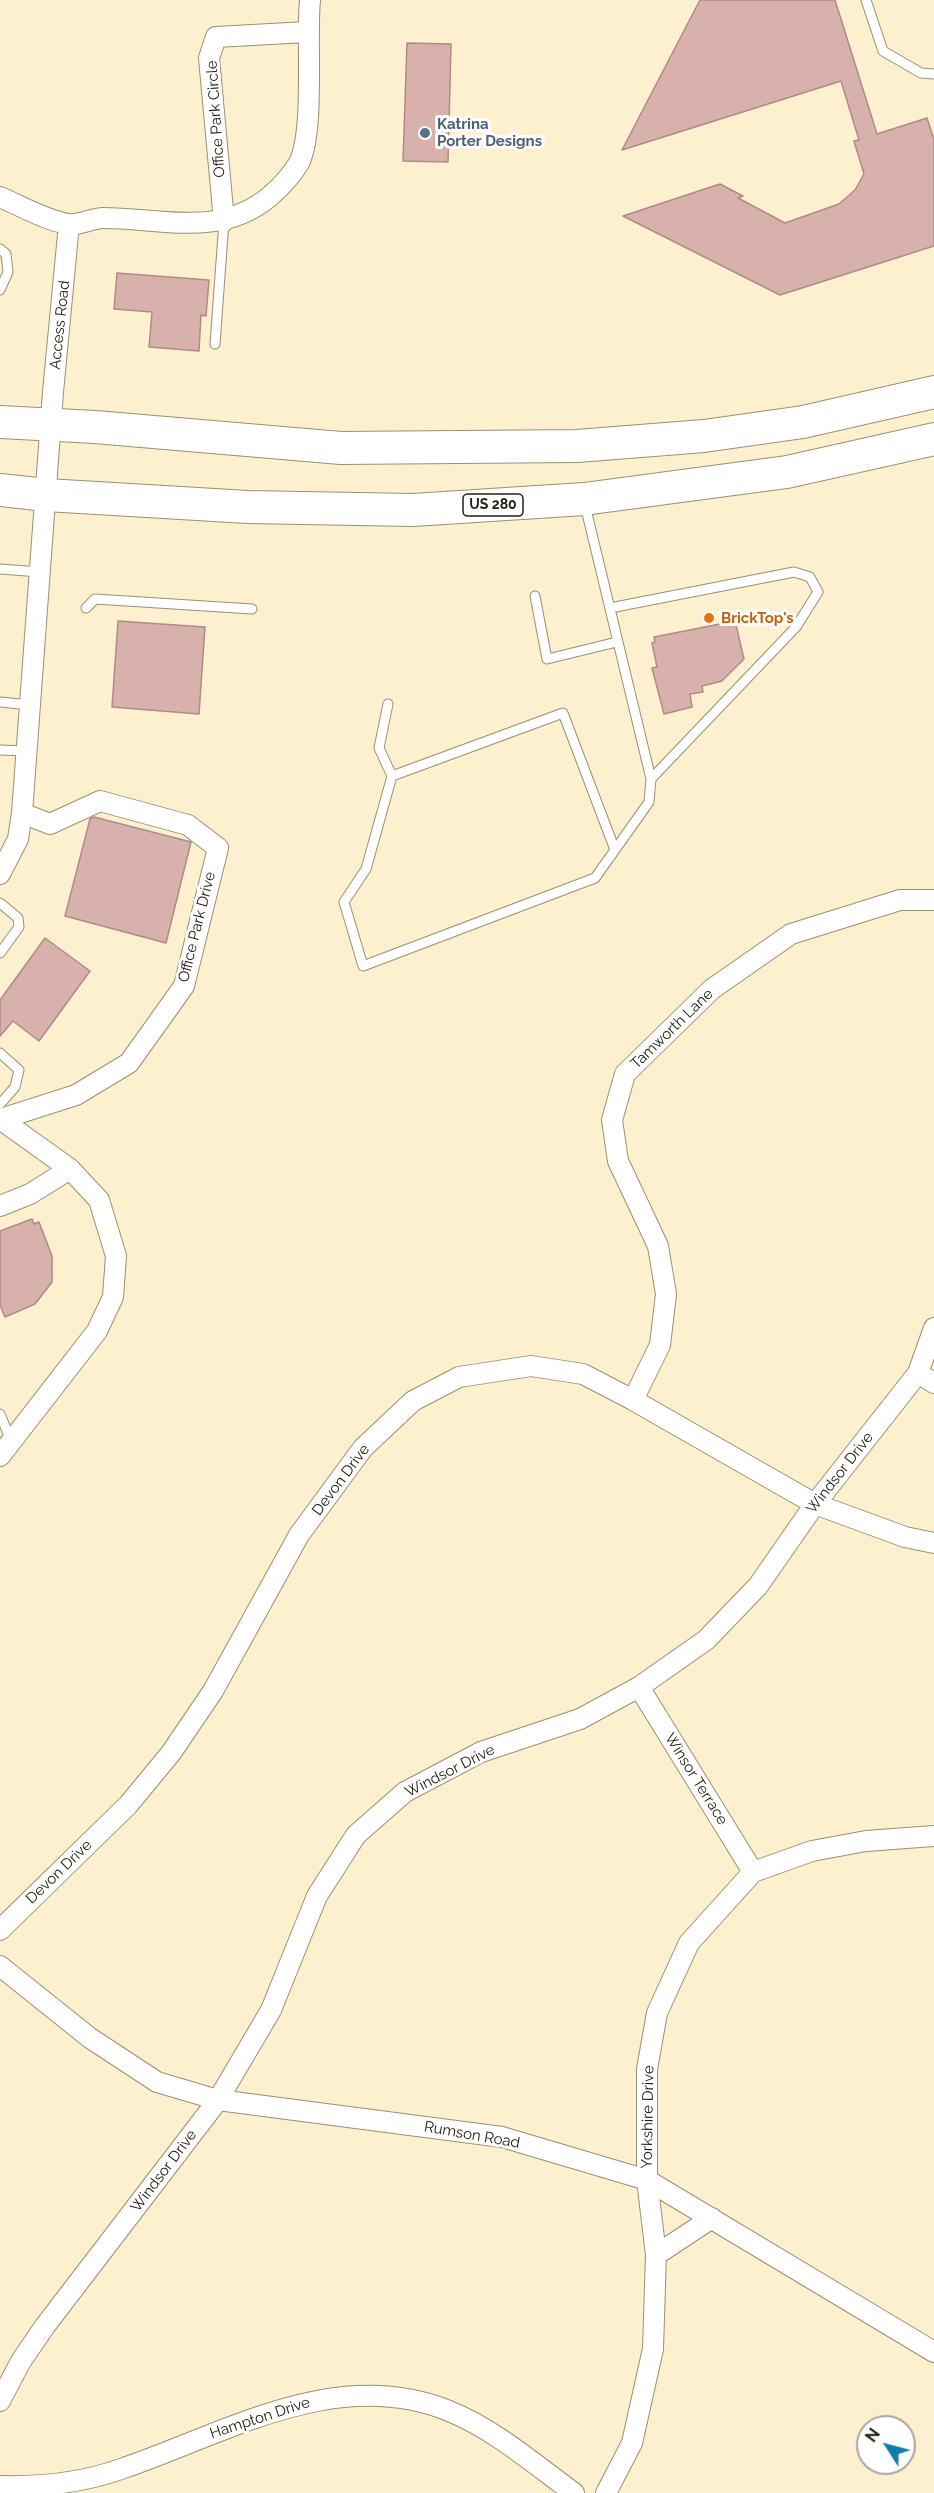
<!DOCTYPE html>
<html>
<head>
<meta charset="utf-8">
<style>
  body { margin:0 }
  #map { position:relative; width:934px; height:2493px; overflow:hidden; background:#fdf0ce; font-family:Raleway,sans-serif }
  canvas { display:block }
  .north { position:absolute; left:856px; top:2415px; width:60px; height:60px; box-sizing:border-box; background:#fff; border:2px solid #a8a6a1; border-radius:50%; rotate:306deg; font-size:16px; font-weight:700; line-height:24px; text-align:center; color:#252014 }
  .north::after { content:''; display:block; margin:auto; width:21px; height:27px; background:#0f7ea6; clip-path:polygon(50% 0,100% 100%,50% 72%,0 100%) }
</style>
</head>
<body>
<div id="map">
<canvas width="934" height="2493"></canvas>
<div class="north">N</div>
</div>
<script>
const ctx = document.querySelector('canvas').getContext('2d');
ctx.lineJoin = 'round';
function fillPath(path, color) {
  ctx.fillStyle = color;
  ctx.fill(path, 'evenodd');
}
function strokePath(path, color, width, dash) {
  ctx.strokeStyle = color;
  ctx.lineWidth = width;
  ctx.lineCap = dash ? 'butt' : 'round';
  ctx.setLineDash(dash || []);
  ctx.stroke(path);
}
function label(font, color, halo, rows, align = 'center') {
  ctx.font = font + ' Raleway,sans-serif';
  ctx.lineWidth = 6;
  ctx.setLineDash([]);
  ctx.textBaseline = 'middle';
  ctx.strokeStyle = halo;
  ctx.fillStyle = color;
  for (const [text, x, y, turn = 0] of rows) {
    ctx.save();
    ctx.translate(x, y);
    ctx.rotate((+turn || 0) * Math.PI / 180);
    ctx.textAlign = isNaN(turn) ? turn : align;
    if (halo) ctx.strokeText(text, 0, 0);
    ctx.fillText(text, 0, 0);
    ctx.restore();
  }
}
const building = new Path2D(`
  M 700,0 L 835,0 L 877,134 L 927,118 L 934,140 L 934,246 L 780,295 L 623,216 L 720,184 L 743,196 L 738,198 L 785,223 L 839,204 L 855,190 L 864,174 L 854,141 L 859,140 L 841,81 L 622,150 Z
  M 407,43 L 451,44 L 448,162 L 403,161 Z
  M 117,273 L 209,280 L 206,316 L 201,315 L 199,351 L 149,347 L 152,312 L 114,309 Z
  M 118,621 L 205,627 L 199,714 L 112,707 Z
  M 735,621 L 744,659 L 722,681 L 702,686 L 703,692 L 690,694 L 692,707 L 664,714 L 652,668 L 657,667 L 652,643 L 655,642 L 654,637 Z
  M 94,817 L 191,842 L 166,943 L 65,916 L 90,819 Z
  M 45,938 L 90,971 L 39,1041 L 13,1021 L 0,1036 L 0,1000 Z
  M 32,1219 L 34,1224 L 39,1222 L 52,1256 L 52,1282 L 35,1304 L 5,1317 L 0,1305 L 0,1231 Z`);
fillPath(building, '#d8b1ad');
strokePath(building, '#b08a87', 1.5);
const service = new Path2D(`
  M 866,0 L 883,51 L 921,73 L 934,74
  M 0,249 L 6,254 L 8,272 L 0,290
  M 215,344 L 224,221
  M 0,569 L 40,572
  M 535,596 L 547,659 L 617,642
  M 86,608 L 95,599 L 252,609
  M 610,608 L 794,572 L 810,577 L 818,592 L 796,627 L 651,779
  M 0,702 L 30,705
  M 388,704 L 379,748 L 392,776 L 366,869 L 344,902 L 363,966 L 595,878 L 649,802 L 651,779 L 585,505
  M 0,750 L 27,751
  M 392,776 L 563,713 L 615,850
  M 0,903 L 18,918 L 19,927 L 0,953
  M 0,1053 L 19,1070 L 15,1087 L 0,1104
  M 0,1414 L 11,1441`);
const minor = new Path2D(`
  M 0,197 C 21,206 45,220 68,224 C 79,226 92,218 103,218 C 161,218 220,238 269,197 C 281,187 291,176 299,163 C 315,131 306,40 310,0
  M 224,221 L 209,58 L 216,37 L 307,32
  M 0,874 L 18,839 L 22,813 L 53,392 L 69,224
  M 0,1119 L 70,1169 L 99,1200 L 116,1256 L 113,1297 L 97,1331 L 0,1456
  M 1,1119 L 76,1095 L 129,1063 L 184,986 L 218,848 L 188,825 L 100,801 L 50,824 L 22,813
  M 0,1206 L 30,1194 L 70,1169
  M 918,1373 L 934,1383
  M 633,1400 L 660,1345 L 666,1294 L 658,1246 L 618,1161 L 612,1120 L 625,1074 L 712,989 L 791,934 L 900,900 L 934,900
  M 639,1687 L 753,1872
  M 0,1930 L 128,1805 L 171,1753 L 213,1691 L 299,1535 L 363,1448 L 413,1401 L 459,1377 L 531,1366 L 583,1374 L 633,1400 L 815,1504 L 905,1537 L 934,1543
  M 0,1966 L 90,2038 L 157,2082 L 218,2100 L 502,2137 L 647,2180 L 934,2352
  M 656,2255 L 712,2218
  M 0,2401 L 21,2361 L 45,2326 L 218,2100 L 271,2010 L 317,1896 L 356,1835 L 405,1792 L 481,1752 L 580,1719 L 639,1687 L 706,1640 L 758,1586 L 815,1504 L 918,1373 L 934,1328
  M 0,2486 C 41,2487 82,2483 121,2469 C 225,2434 336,2365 449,2411 C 494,2429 534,2464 574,2493
  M 606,2493 L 632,2443 L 653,2349 L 656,2255 L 647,2180 L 647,2069 L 657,2013 L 689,1943 L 753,1872 L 812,1851 L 866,1841 L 934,1836`);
const trunk = new Path2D(`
  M 0,422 L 95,427 L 341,448 L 577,446 L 704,436 L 803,422 L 934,392
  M 0,490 L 46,495 L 248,507 L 413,510 L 584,499 L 787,472 L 934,439`);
strokePath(service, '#9c9071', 11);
strokePath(minor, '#9c9071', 22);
strokePath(trunk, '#9c9071', 34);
strokePath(service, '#fff', 9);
strokePath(minor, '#fff', 20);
strokePath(trunk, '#fff', 32);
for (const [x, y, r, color] of [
  [425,133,6,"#5c6f8a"],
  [709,618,6,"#e8710a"]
]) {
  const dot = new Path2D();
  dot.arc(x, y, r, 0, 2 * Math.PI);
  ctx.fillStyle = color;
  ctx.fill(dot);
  strokePath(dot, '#fff', 2);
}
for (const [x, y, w] of [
  [493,505,60]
]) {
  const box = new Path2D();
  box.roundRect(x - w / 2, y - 11, w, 22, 4.5);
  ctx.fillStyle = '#fff';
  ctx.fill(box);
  strokePath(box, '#252014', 1.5);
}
label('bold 14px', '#252014', null, [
  ["US 280",493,505]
]);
label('15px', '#252014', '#fff', [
  ["Office Park Circle",216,119,-94],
  ["Access Road",60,325,-84],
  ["Office Park Drive",197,927,-76],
  ["Tamworth Lane",672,1029,-44],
  ["Windsor Drive",840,1473,-52],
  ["Devon Drive",341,1480,-53],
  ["Windsor Drive",450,1771,-27],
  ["Winsor Terrace",696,1779,58],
  ["Devon Drive",59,1872,-44],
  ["Yorkshire Drive",648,2117,-89],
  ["Rumson Road",472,2135,10],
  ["Windsor Drive",164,2171,-53],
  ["Hampton Drive",260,2418,-18]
]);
label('bold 15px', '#4e5e75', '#fff', [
  ["Katrina",437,124],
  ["Porter Designs",437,141]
], 'left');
label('bold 15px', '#c56008', '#fff', [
  ["BrickTop's",721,618]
], 'left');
</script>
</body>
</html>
